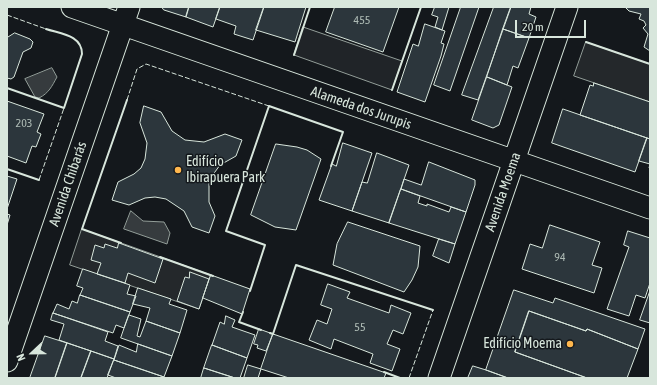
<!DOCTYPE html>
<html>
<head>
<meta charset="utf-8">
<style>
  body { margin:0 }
  #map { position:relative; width:657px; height:385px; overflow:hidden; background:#14181c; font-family:"Asap Condensed",sans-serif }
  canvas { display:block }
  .frame { position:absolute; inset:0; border:8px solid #d8e6dc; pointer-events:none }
  .north { position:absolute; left:12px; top:333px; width:40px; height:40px; -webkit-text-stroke:3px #14181c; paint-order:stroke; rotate:248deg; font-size:11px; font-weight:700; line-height:16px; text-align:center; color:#d8e6dc }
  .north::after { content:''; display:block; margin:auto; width:14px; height:18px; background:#d8e6dc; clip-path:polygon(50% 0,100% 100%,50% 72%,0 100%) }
  .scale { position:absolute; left:515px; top:20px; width:71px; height:18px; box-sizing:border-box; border:2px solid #d8e6dc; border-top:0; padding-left:5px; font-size:12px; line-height:14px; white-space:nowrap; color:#d8e6dc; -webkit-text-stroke:3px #14181c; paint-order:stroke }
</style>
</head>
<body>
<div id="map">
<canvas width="657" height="385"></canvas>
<div class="frame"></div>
<div class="north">N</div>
<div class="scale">20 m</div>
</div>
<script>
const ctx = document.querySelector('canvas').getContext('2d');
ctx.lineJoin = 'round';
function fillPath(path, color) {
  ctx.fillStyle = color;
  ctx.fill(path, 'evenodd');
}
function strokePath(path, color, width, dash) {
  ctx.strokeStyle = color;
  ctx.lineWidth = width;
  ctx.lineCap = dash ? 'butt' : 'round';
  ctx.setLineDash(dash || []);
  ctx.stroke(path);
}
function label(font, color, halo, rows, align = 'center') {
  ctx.font = font + ' "Asap Condensed",sans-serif';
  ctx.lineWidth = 3;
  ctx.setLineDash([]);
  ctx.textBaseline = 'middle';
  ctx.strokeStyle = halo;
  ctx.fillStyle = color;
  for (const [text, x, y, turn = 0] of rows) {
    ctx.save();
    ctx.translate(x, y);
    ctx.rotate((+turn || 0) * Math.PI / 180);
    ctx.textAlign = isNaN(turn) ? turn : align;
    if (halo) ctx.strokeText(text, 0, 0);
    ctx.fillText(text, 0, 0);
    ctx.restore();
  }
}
const green = new Path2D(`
  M 303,27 L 402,61 L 392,90 L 294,55 Z`);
fillPath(green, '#202428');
strokePath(green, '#939e99', 1);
const parking = new Path2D(`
  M 586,42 L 650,64 L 650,102 L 574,76 Z
  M 82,229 L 211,275 L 199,309 L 70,265 Z`);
fillPath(parking, '#24282b');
strokePath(parking, '#939e99', 1);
const water = new Path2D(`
  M 52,68 L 57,77 C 52,86 49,93 39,98 L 35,97 L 25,79 Z
  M 131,211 L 143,221 L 164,222 L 170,233 L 167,244 L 124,229 Z`);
fillPath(water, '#363b3e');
strokePath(water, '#939e99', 1);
const building = new Path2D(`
  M 162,7 L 189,7 L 186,17 L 164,10 Z
  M 189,7 L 220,7 L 213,27 L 186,17 Z
  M 220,7 L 264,7 L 253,40 L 234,34 L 236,26 L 216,19 Z
  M 264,7 L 306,7 L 295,42 L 256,30 Z
  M 335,7 L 399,7 L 383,52 L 326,32 Z
  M 435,7 L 449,7 L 442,30 L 435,27 L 438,17 L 432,15 Z
  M 461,7 L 479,7 L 450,91 L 434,85 Z
  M 494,7 L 511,7 L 478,100 L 462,95 Z
  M 511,7 L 531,7 L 529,14 L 536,17 L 529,38 L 503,29 Z
  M 650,7 L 650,51 L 644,47 L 648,34 L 643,28 L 646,25 L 644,21 L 639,19 L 641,14 L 629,11 L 626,8 Z
  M 425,24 L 445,31 L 441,43 L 444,44 L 441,56 L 425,102 L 397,92 L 413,44 L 418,46 Z
  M 503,29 L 529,38 L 518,68 L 513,66 L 507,85 L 487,77 Z
  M 15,33 L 30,39 L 33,42 L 31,48 L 23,52 L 14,77 L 11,79 L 7,78 L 7,38 Z
  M 487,77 L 512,87 L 499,125 L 493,128 L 472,120 Z
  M 594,83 L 650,102 L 650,139 L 580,115 L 590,85 L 593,86 Z
  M 7,101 L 44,114 L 37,132 L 41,134 L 36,147 L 32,146 L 26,163 L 7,156 Z
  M 144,106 L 161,112 L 172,131 L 185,140 L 204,142 L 225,134 L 242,140 L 236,156 L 220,165 L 212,176 L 209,183 L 209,202 L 215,216 L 209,233 L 192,227 L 184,211 L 166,199 L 155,197 L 145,198 L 129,205 L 112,200 L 118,182 L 134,174 L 141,168 L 145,159 L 147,143 L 140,123 Z
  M 563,109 L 647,138 L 635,172 L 552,143 Z
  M 647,138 L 650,139 L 650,168 L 649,168 L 650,164 L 639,161 Z
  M 343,143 L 372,153 L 352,211 L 319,200 L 332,164 L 336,166 Z
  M 276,144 L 297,147 L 307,150 L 321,159 L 296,230 L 275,227 L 251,215 Z
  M 377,153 L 409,165 L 389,223 L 352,211 L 362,182 L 367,183 Z
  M 429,162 L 475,180 L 475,185 L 466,212 L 401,189 L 404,179 L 421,185 Z
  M 7,176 L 17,179 L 7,209 Z
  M 401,189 L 420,196 L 418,203 L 427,206 L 427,204 L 449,212 L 451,207 L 466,212 L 455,244 L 389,223 Z
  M 7,214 L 10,215 L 7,225 Z
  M 348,222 L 420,246 L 418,267 L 412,280 L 404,292 L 333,265 L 337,244 Z
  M 550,225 L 600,242 L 592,265 L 602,268 L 594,293 L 522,269 L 530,244 L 542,248 Z
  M 628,231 L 650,238 L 650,283 L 645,298 L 636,295 L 629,316 L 607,309 L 629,247 L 624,245 Z
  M 439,239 L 455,244 L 449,263 L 433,256 Z
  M 119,243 L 163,259 L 155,283 L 128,273 L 125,283 L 97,274 L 101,263 L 91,260 L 95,245 L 104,248 L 105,244 L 117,248 Z
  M 83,269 L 130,285 L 127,294 L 136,296 L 130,312 L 80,295 L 83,288 L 77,286 Z
  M 190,272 L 209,279 L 199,309 L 177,301 L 185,277 L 189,278 Z
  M 211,275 L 250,289 L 242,314 L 203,298 Z
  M 328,284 L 350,292 L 347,298 L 389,313 L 391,305 L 411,313 L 403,334 L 393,330 L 387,344 L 400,349 L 392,371 L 370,363 L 373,354 L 334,339 L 331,349 L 309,340 L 317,320 L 327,324 L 332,309 L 321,305 Z
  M 138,288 L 171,299 L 169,304 L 187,310 L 180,333 L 146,321 L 150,308 L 133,304 Z
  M 514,290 L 553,303 L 555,298 L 645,329 L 638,349 L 587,329 L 586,331 L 529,311 L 515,352 L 587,378 L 508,378 L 486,370 Z
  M 650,291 L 650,323 L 640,320 Z
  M 80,295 L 130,312 L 124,328 L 116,325 L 113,333 L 53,313 L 57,304 L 69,309 L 72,301 L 77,303 Z
  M 529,311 L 586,331 L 587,329 L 638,349 L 627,378 L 587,378 L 515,352 Z
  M 53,313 L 108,332 L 105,341 L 118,346 L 114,359 L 59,340 L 64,324 L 51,320 Z
  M 129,315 L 141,319 L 137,336 L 140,337 L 146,321 L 180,333 L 172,356 L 121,338 Z
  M 226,316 L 235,320 L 232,327 L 255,335 L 247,358 L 212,345 L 220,322 L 224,324 Z
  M 259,329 L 273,334 L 266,351 L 257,348 L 258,345 L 254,344 Z
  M 273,334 L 386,373 L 384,378 L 289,378 L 261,369 Z
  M 45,336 L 67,343 L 55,378 L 30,378 Z
  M 67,343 L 91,351 L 81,378 L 55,378 Z
  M 138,344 L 172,356 L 164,377 L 114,360 L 119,345 L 136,352 Z
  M 212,345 L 247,358 L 240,378 L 235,378 L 204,368 Z
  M 91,351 L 114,359 L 107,378 L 81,378 Z
  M 114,360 L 164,377 L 164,378 L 116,378 L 108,375 Z
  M 248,365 L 261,369 L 258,378 L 244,378 Z
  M 473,366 L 486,370 L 508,378 L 468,378 Z
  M 204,368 L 235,378 L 201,378 Z`);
fillPath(building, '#2c363c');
strokePath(building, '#d8e6dc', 1);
const minor = new Path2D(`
  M 72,7 L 650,208
  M 7,361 L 129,7
  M 439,378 L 567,7`);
strokePath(minor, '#d8e6dc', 23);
strokePath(minor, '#14181c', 21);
strokePath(new Path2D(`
  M 7,15 L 46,29
  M 127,100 L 137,69 L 146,64 L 269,106
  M 39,180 L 64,108
  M 409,378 L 433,310`), '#d8e6dc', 1, [5, 2]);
strokePath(new Path2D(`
  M 586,42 L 650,64
  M 294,55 L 310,7
  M 7,88 L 64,108 L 82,54 C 82,35 61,34 46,29
  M 392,90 L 421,7
  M 7,169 L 39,180
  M 121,243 L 82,229 L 127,100
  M 160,257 L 213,276
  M 250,291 L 265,245 L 226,231 L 269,106 L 343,132 L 331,166
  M 243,312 L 239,322 L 261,330
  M 270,333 L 273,334 L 296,265 L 433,310
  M 384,372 L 400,378`), '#d8e6dc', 2);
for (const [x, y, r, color] of [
  [178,170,4,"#ffb74d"],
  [570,344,4,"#ffb74d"]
]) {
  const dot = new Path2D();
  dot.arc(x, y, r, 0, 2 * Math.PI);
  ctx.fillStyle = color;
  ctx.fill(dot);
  strokePath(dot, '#14181c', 1.5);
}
label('12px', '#adbab4', null, [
  ["455",362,20],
  ["203",24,123],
  ["94",560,257],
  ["55",360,327]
]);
label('14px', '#d8e6dc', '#14181c', [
  ["Alameda dos Jurupis",361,108,19],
  ["Avenida Chibarás",68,184,-71],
  ["Avenida Moema",503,192,-71]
]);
label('14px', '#d8e6dc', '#14181c', [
  ["Edifício",186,162],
  ["Ibirapuera Park",186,178],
  ["Edifício Moema",562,344,"right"]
], 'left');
</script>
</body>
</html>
